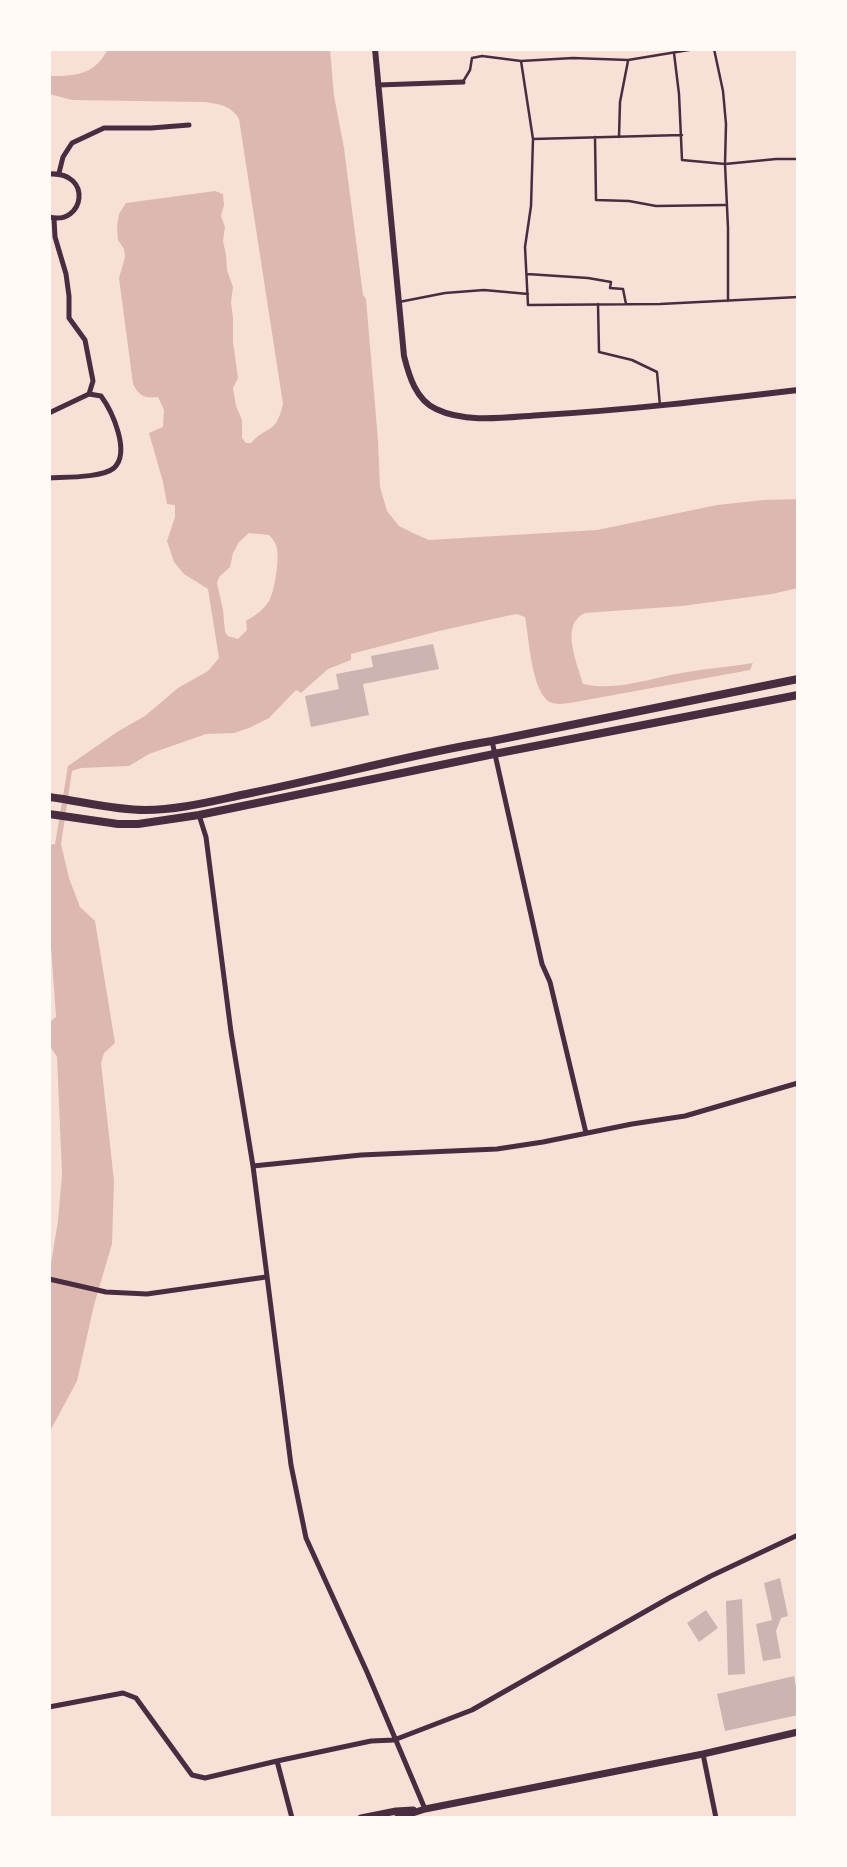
<!DOCTYPE html>
<html>
<head>
<meta charset="utf-8">
<style>
  body { margin:0 }
  #map { position:relative; width:847px; height:1867px; overflow:hidden; background:#f7e1d7; font-family:Lato,sans-serif }
  canvas { display:block }
  .frame { position:absolute; inset:0; border:51px solid #fffaf5; pointer-events:none }
</style>
</head>
<body>
<div id="map">
<canvas width="847" height="1867"></canvas>
<div class="frame"></div>
</div>
<script>
const ctx = document.querySelector('canvas').getContext('2d');
ctx.lineJoin = 'round';
function fillPath(path, color) {
  ctx.fillStyle = color;
  ctx.fill(path, 'evenodd');
}
function strokePath(path, color, width, dash) {
  ctx.strokeStyle = color;
  ctx.lineWidth = width;
  ctx.lineCap = dash ? 'butt' : 'round';
  ctx.setLineDash(dash || []);
  ctx.stroke(path);
}
fillPath(new Path2D(`
  M 108,49 L 330,49 L 334,96 L 344,148 L 363,295 L 366,299 L 378,440 L 380,487 L 387,511 L 399,526 L 413,533 L 429,540 L 597,530 L 717,505 L 764,500 L 798,499 L 798,588 L 772,594 L 682,606 L 585,613 C 559,625 578,664 583,684 C 617,692 653,677 687,672 C 709,668 731,667 753,663 L 750,670 L 570,703 C 563,704 554,705 548,701 C 531,687 529,638 525,617 L 517,614 L 511,615 L 439,631 L 351,654 L 351,660 L 328,669 L 301,693 L 296,690 L 269,718 L 249,728 L 234,733 L 206,734 L 149,754 L 129,766 L 81,768 L 72,771 L 61,844 L 69,878 L 80,907 L 95,921 L 115,1043 L 104,1053 L 101,1063 L 114,1181 L 112,1244 L 94,1305 L 77,1381 L 49,1433 L 49,1275 L 58,1221 L 62,1174 L 57,1057 L 49,1045 L 49,1023 L 56,1017 L 49,919 L 49,845 L 55,844 L 68,766 L 117,732 L 145,716 L 178,688 L 208,671 L 219,658 L 208,589 L 184,574 L 174,562 L 167,541 L 175,517 L 175,505 L 167,504 L 163,482 L 149,433 L 163,427 L 164,410 L 158,397 C 145,399 138,395 133,384 L 119,278 L 125,257 L 124,249 L 118,240 L 117,227 L 119,214 L 126,203 L 215,191 L 223,194 L 224,205 L 221,216 L 225,227 L 223,241 L 226,255 L 227,270 L 233,287 L 231,302 L 233,318 L 233,342 L 238,378 L 233,388 L 236,406 L 242,420 L 242,438 L 246,443 L 251,443 C 267,425 276,435 283,404 L 239,119 C 231,105 218,104 204,102 L 72,100 L 49,94 L 49,76 C 77,76 94,75 108,49 ZM 249,533 L 269,535 C 273,539 276,543 277,549 C 279,561 275,588 270,599 C 265,609 256,615 246,621 L 247,630 L 238,639 L 228,636 L 225,632 L 223,610 L 217,583 L 219,577 L 230,567 L 233,553 L 239,542 Z`), '#dcb8b0');
fillPath(new Path2D(`
  M 433,644 L 439,669 L 363,684 L 369,715 L 311,727 L 305,696 L 339,689 L 336,674 L 373,667 L 371,656 Z
  M 780,1578 L 788,1616 L 781,1618 L 776,1631 L 781,1658 L 763,1661 L 756,1624 L 772,1620 L 764,1583 Z
  M 742,1599 L 745,1674 L 728,1675 L 726,1601 Z
  M 706,1610 L 718,1628 L 699,1642 L 687,1623 Z
  M 794,1676 L 798,1698 L 798,1715 L 725,1731 L 717,1694 Z`), '#ccb4b1');
strokePath(new Path2D(`
  M 714,49 L 723,91 L 726,124 L 725,164 L 728,228 L 728,301
  M 674,53 L 679,94 L 682,160 L 725,164 L 776,159 L 798,159
  M 521,61 L 533,139 L 531,206 L 525,247 L 528,305 L 660,304 L 798,297
  M 464,80 L 470,70 L 472,58 L 482,56 L 521,61 L 573,58 L 628,60 L 695,49
  M 595,137 L 596,200 L 629,201 L 656,206 L 725,205
  M 619,137 L 620,102 L 628,61
  M 533,139 L 682,135
  M 527,274 L 588,278 L 611,282 L 610,288 L 623,289 L 626,304
  M 399,302 L 445,293 L 484,290 L 528,294
  M 598,304 L 599,352 L 632,360 L 657,372 L 660,406`), '#4a2c40', 2.5);
strokePath(new Path2D(`
  M 378,85 L 463,82
  M 59,173 L 63,157 L 72,143 L 104,128 L 151,128 L 189,125
  M 49,174 C 93,171 85,226 49,217
  M 49,413 L 89,394 L 93,381 L 85,340 L 69,318 L 69,296 L 66,274 L 55,237 L 54,219
  M 49,478 C 65,477 102,478 114,468 C 131,452 112,411 101,396 L 89,394
  M 492,741 L 542,964 L 550,982 L 586,1133
  M 199,815 L 206,837 L 231,1032 L 253,1166 L 291,1465 L 306,1538 L 367,1672 L 425,1809
  M 253,1166 L 361,1155 L 497,1149 L 543,1142 L 632,1124 L 685,1116 L 798,1083
  M 49,1279 L 106,1292 L 147,1294 L 266,1277
  M 49,1707 L 123,1693 L 136,1698 L 192,1775 L 205,1778 L 277,1761
  M 703,1754 L 716,1818
  M 292,1818 L 277,1761 L 371,1741 L 394,1740 L 472,1710 L 669,1598 L 711,1576 L 798,1535`), '#4a2c40', 5);
strokePath(new Path2D(`
  M 375,49 L 404,356 C 409,376 416,400 436,409 C 467,424 508,417 542,415 C 628,410 713,400 798,390`), '#4a2c40', 6);
strokePath(new Path2D(`
  M 361,1818 L 396,1811 L 413,1810
  M 397,1818 L 425,1809 L 703,1754 L 798,1732`), '#4a2c40', 7);
strokePath(new Path2D(`
  M 49,797 C 81,801 112,810 145,810 C 181,810 216,800 251,793 C 331,777 411,754 492,741 L 798,679
  M 49,814 L 118,824 L 138,824 L 199,815 L 494,754 L 798,695`), '#4a2c40', 8);
</script>
</body>
</html>
